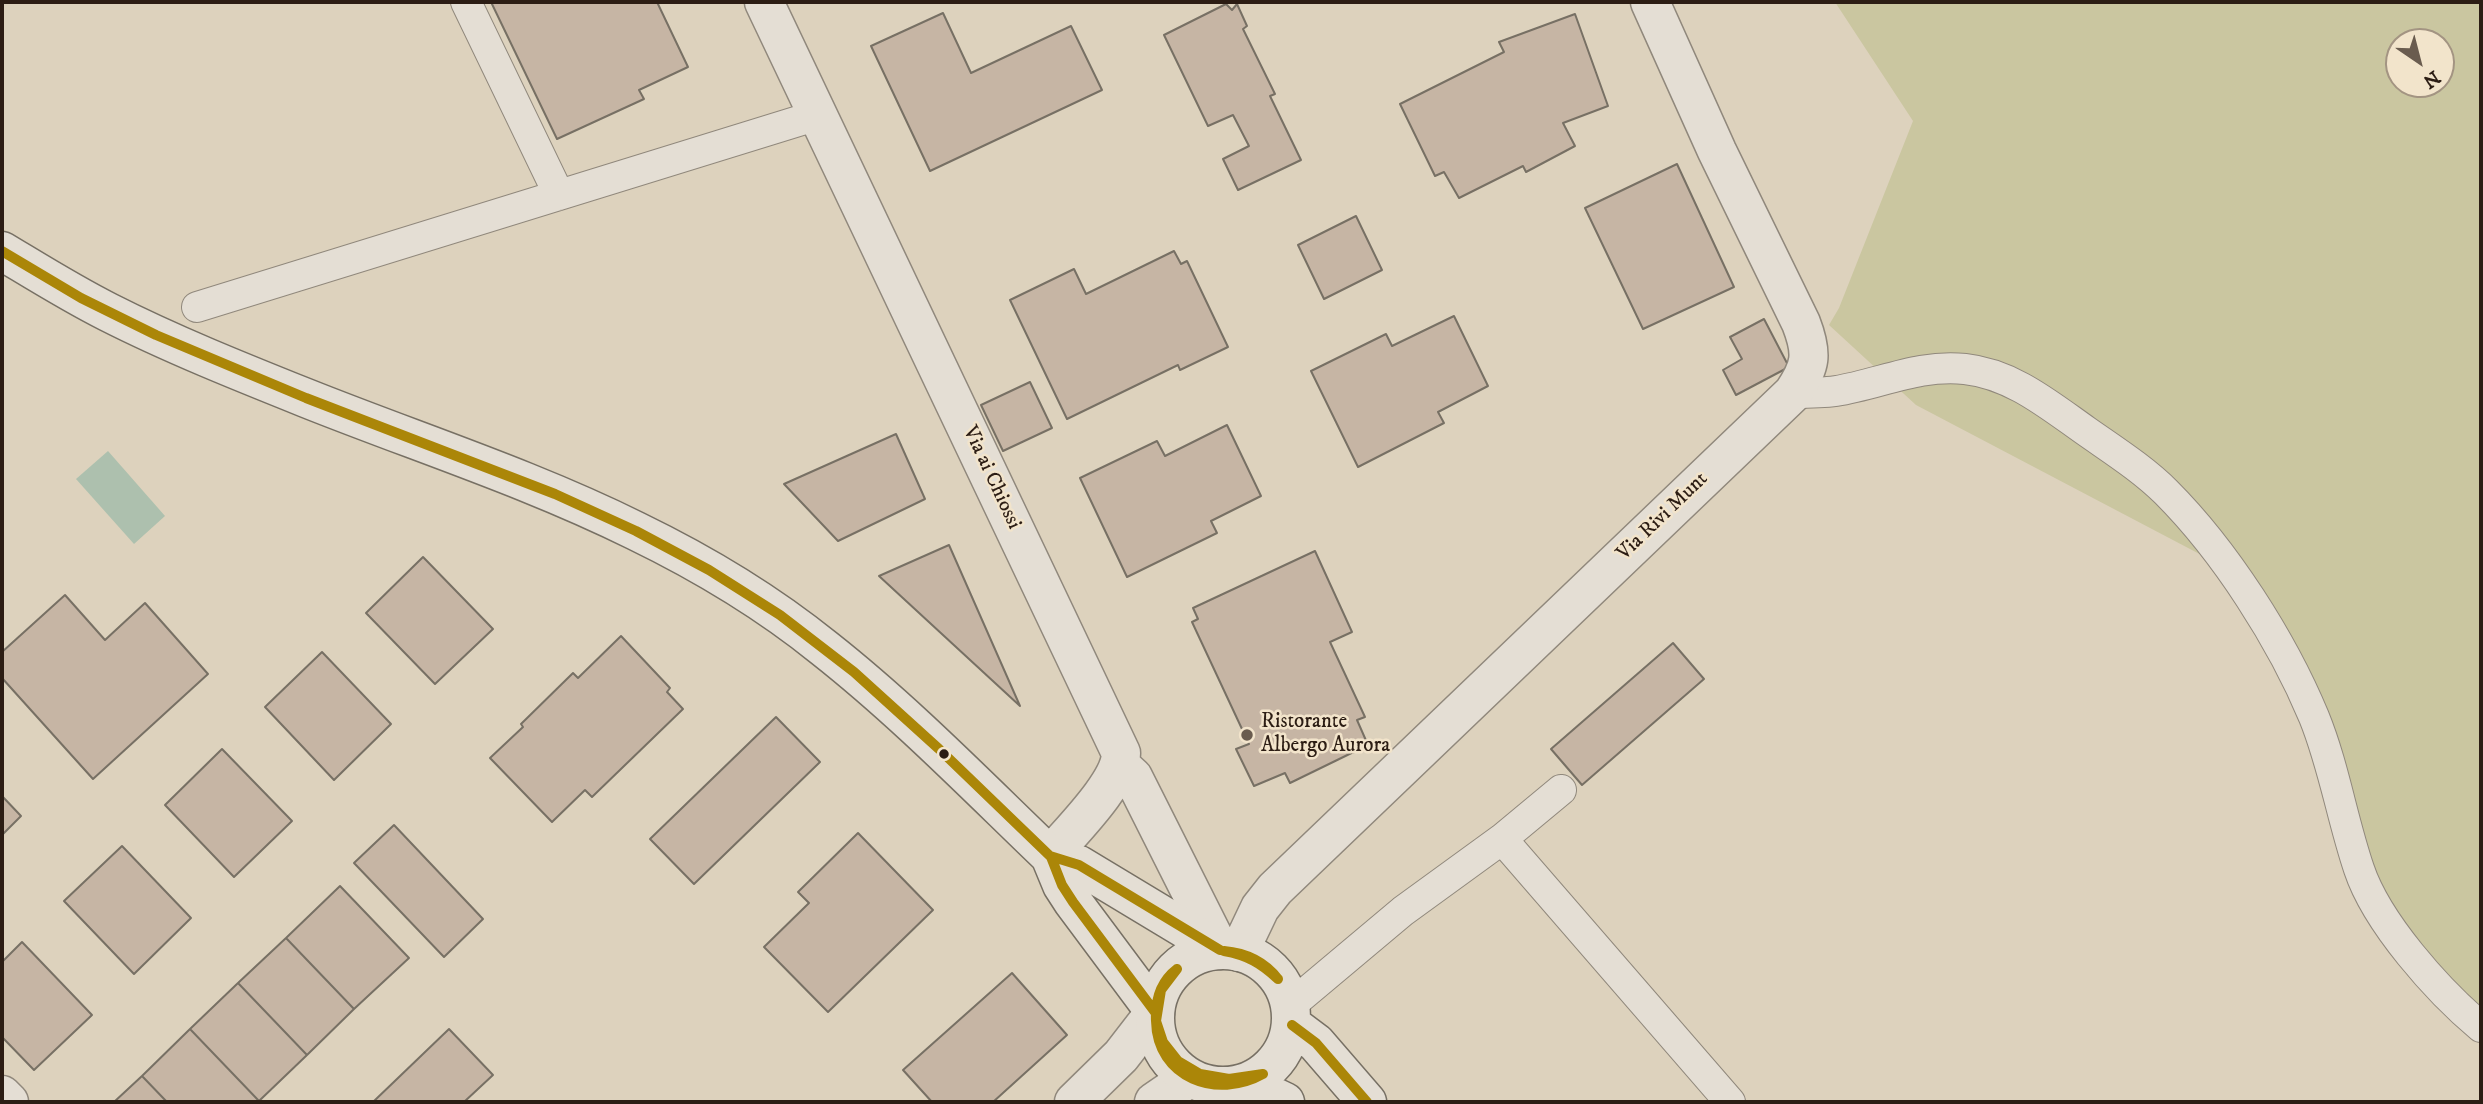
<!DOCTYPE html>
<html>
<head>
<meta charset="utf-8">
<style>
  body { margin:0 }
  #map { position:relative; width:2483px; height:1104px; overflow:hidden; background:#ddd2bd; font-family:"IM FELL DW Pica",serif }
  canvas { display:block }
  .frame { position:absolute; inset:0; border:4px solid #2c1d14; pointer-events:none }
  .north { position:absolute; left:2385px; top:28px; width:70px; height:70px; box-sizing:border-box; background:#f2e4cb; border:2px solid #a39482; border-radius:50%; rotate:145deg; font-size:19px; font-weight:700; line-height:28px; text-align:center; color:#2c1d14 }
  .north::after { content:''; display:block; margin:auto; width:24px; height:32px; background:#6a5c4f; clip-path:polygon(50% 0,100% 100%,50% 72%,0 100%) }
</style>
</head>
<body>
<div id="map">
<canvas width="2483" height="1104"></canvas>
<div class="frame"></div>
<div class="north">N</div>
</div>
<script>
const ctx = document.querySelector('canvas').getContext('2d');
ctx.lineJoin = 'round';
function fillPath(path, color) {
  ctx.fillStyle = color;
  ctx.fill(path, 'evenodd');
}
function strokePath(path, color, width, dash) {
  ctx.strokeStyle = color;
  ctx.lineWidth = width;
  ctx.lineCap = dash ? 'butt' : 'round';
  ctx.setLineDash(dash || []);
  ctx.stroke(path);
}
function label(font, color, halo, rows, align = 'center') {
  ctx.font = font + ' "IM FELL DW Pica",serif';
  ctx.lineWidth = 5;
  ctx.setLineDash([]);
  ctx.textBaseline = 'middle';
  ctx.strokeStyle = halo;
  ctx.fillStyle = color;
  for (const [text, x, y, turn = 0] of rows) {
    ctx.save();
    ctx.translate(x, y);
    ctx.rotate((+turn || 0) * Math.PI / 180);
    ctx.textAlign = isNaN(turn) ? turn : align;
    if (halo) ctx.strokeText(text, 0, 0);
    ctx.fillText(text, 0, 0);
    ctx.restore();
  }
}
fillPath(new Path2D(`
  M 1835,2 L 2481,2 L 2481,1006 L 2453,1003 L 2358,883 L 2334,733 L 2249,580 L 1916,405 L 1829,325 L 1839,308 L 1913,121 ZM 2399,42 L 2441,42 L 2441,84 L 2399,84 Z`), '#cac6a0');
fillPath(new Path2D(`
  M 108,451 L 165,516 L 134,544 L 76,479 Z`), '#adc0ae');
const building = new Path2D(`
  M 491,2 L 657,2 L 688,67 L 639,90 L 644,99 L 557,139 Z
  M 1226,4 L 1232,10 L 1237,4 L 1247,26 L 1243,29 L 1275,94 L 1270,96 L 1301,160 L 1238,190 L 1223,159 L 1249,146 L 1233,115 L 1208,126 L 1164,35 Z
  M 943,13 L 971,73 L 1071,26 L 1102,90 L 930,171 L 871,46 Z
  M 1575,14 L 1608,106 L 1563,123 L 1575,146 L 1526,172 L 1523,166 L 1459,198 L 1444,172 L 1435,176 L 1400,104 L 1504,52 L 1499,42 Z
  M 1677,164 L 1734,287 L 1643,329 L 1585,208 Z
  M 1356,216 L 1382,270 L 1324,299 L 1298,245 Z
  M 1174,251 L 1181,264 L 1187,261 L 1228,347 L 1180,370 L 1178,365 L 1067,419 L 1010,300 L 1074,269 L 1086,294 Z
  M 1454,316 L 1488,386 L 1438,412 L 1444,423 L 1358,467 L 1311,371 L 1386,334 L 1392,346 Z
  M 1764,319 L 1789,367 L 1736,395 L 1723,370 L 1742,359 L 1730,337 Z
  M 1030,382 L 1052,428 L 1003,451 L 981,405 Z
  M 1227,425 L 1261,496 L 1211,521 L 1217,533 L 1127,577 L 1080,478 L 1157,441 L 1165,456 Z
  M 896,434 L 925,499 L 838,541 L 784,484 Z
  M 949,545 L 1020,706 L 879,576 Z
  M 1315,551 L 1352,632 L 1330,642 L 1365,717 L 1357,720 L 1368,745 L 1290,783 L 1285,773 L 1254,786 L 1236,749 L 1249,744 L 1192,622 L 1198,619 L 1193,608 Z
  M 423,557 L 493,629 L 435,684 L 366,613 Z
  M 65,595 L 105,640 L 145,603 L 208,674 L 93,779 L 2,678 L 2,652 Z
  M 621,636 L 670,688 L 667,692 L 683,709 L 592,797 L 585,790 L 552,822 L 490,758 L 523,727 L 521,724 L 573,673 L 578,678 Z
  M 1673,643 L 1704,679 L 1582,785 L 1551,749 Z
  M 322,652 L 391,724 L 334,780 L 265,707 Z
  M 776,717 L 820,762 L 694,884 L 650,839 Z
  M 222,749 L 292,821 L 234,877 L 165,805 Z
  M 2,796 L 21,816 L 2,835 Z
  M 394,825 L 483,919 L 444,957 L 354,863 Z
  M 858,833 L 933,910 L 828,1012 L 764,947 L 809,903 L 798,892 Z
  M 122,846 L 191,918 L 134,974 L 64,901 Z
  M 340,886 L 409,958 L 354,1009 L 286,938 Z
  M 286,938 L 354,1009 L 307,1055 L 238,983 Z
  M 22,942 L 92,1015 L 34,1070 L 2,1037 L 2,962 Z
  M 1012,973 L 1067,1035 L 993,1102 L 932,1102 L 903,1070 Z
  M 238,983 L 307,1055 L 259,1101 L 190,1029 Z
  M 190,1029 L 259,1101 L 167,1102 L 142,1076 Z
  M 449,1029 L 493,1075 L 464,1102 L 373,1102 Z
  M 142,1076 L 167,1102 L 114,1102 Z`);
fillPath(building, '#c6b5a4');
strokePath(building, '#777064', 2);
const service = new Path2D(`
  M 466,2 L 559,195
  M 197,307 L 818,115
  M 1793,393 C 1807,393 1822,393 1836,391 C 1880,384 1919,364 1965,369 C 2012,374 2049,405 2086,431 C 2113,450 2143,469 2166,492 C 2225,551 2282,640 2314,717 C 2334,766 2342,819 2359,869 C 2377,923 2438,991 2481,1027
  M 1502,839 L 1730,1102
  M 1291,1005 L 1403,911 L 1502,839 L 1561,790`);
const minor = new Path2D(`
  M 764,2 L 1121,753 C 1121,783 1070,832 1050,856
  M 1121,766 L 1133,777 L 1220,950
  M 1239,952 L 1260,908 L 1275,889 L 1793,393 C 1811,366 1813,354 1801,323 L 1717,151 L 1650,2
  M 2,1095 L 9,1102
  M 1074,1102 L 1121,1056 L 1155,1012
  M 1154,1102 L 1189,1078`);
const secondary = new Path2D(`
  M 2,251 C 37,272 72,294 108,312 C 171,344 241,372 306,398 C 416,442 529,478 636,531 C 702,563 767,602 824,648 C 904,711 976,785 1050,856 L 1062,885 L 1073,902 L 1155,1012
  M 1050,856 L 1079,865 L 1220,950
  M1155 1018a68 68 0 1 1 136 0a68 68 0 1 1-136 0Z
  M 1292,1025 L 1316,1043 L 1367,1102
  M 1245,1083 L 1285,1102`);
strokePath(service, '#90887c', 32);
strokePath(minor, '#90887c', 41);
strokePath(secondary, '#777064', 41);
strokePath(service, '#e4ded4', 30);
strokePath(minor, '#e4ded4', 38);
strokePath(secondary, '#e4ded4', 38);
strokePath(new Path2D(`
  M 2,251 L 81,298 L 156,335 L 306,398 L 555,494 L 636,531 L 709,570 L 780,615 L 854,672 L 939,749 L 1050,856 L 1079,865 L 1220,950
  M 1051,857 L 1062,885 L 1073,902 L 1155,1012
  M 1224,951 C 1247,953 1264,961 1278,979
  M 1224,951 C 1247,955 1261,963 1278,979
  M 1156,1021 L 1163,1042 L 1178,1061 L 1200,1074 L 1229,1079 L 1263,1074
  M 1156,1021 C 1157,1078 1217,1100 1263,1074
  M 1156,1021 C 1155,1000 1160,982 1177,969
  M 1156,1021 L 1161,990 L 1177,969
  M 1292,1025 L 1316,1043 L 1367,1102`), '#ab8608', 10);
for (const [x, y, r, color] of [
  [1247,735,7,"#6a5c4f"],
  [944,754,6,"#2c1d14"]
]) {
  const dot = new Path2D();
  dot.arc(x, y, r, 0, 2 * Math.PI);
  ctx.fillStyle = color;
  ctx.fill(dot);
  strokePath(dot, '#f2e4cb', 2.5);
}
label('21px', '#2c1d14', '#f2e4cb', [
  ["Via ai Chiossi",991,478,65],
  ["Via Rivi Munt",1663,517,-44]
]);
label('21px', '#2c1d14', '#f2e4cb', [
  ["Ristorante",1261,723],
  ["Albergo Aurora",1261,747]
], 'left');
</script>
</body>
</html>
